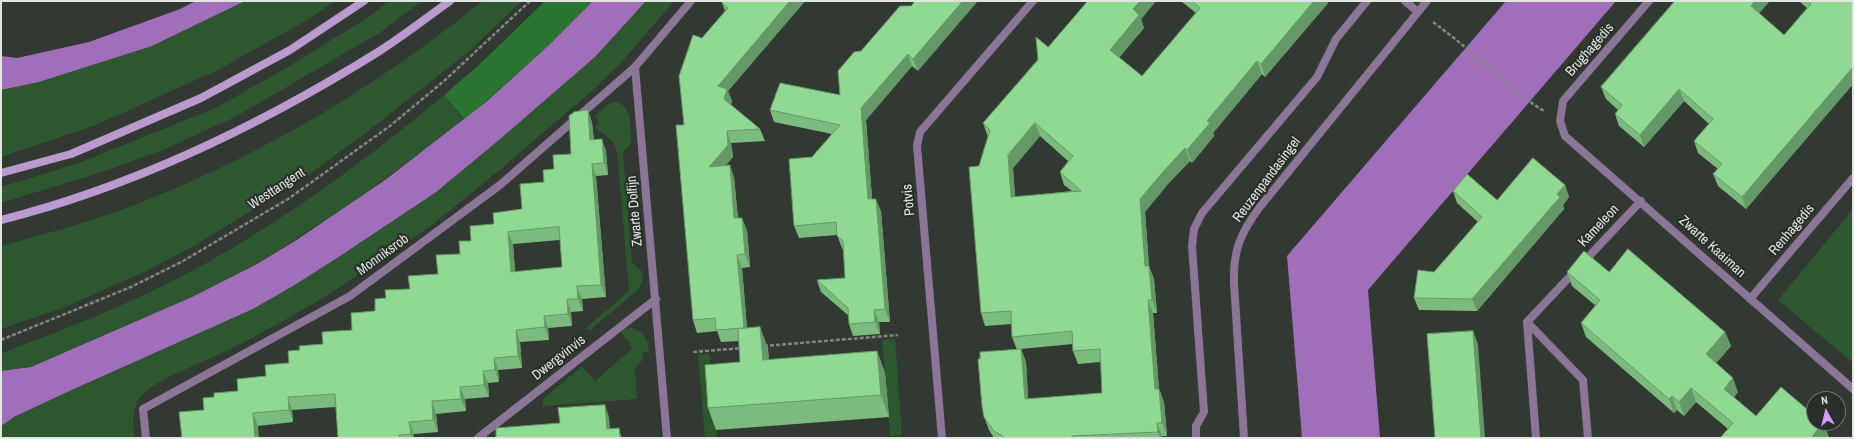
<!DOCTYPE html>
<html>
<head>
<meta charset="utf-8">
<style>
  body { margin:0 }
  #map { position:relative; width:1854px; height:439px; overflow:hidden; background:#323832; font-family:"Archivo Narrow",sans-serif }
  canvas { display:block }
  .frame { position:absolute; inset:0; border:2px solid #e2e6e2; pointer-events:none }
  .north { position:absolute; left:1806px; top:391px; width:40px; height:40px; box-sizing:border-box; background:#282e28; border:1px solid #727872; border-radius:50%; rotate:352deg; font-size:11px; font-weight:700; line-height:16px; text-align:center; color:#e2e6e2 }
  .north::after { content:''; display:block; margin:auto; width:14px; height:18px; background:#d89af8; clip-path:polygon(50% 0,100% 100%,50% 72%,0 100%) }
</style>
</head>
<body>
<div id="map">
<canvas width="1854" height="439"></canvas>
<div class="frame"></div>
<div class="north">N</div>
</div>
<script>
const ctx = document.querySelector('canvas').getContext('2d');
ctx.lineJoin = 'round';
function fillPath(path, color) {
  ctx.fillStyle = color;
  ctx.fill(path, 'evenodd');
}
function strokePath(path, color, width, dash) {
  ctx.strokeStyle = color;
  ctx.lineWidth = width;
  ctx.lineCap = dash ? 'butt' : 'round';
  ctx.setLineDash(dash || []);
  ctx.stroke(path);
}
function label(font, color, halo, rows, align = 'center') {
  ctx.font = font + ' "Archivo Narrow",sans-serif';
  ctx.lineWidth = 4;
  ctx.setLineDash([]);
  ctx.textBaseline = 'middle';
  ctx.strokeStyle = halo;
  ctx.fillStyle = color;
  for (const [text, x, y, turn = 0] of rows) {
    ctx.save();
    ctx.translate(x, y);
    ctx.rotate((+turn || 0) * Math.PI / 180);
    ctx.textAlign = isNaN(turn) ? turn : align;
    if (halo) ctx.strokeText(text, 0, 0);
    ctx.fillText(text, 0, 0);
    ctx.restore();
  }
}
fillPath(new Path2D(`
  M 245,1 L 335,1 L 309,19 L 218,70 L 96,125 L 1,157 L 1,90 L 39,82 L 152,46 Z
  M 389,1 L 422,1 L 381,32 L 237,116 L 168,148 L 105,171 L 1,203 L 1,187 L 79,163 L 215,108 L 281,71 L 367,18 Z
  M 482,1 L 522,1 L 467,53 L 367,132 L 304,178 L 196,245 L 144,272 L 63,308 L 1,329 L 1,246 C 49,233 100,219 145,201 C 267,152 381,84 482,1 Z
  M 646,1 L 674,1 L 621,63 L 591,92 L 496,173 L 432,225 L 364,272 L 361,271 L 357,273 L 357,276 C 316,303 274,327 231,349 C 211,359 154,380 142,395 C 131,408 133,422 135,438 L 1,438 L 1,426 L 14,417 L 65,393 L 253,309 L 293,286 L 361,242 L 435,193 L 499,140 L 595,57 Z
  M 444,95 L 464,120 L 356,200 L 257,264 L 192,297 L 31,367 L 1,371 L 1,353 C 51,335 101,315 150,292 C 257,241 353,171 444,95 Z
  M 616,102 C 633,106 630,129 631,143 L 623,153 L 632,263 L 642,271 L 643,279 L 638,290 L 590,330 L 586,328 L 629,291 L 617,151 L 613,142 L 595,127 L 599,123 L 595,116 L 610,103 Z
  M 1853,209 L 1853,363 L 1778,300 Z
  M 633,328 C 645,332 648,340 649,351 L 643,352 L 643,359 L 635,369 L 637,399 L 543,406 L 543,399 L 582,366 L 595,381 L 633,348 L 621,332 L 625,329 Z
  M 895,339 L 902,435 L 890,436 L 882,340 Z
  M 710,354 L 717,438 L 705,438 L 698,355 Z`), '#2c572f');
fillPath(new Path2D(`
  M 545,1 L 593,1 L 549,45 L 465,120 L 444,95 L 479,65 Z`), '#2b7432');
fillPath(new Path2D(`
  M 196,1 L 245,1 L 152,46 L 39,82 L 1,90 L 1,56 L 17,58 L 89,42 L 180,9 Z
  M 593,1 L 646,1 L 595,57 L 499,140 L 435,193 L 337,258 L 293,286 L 253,309 L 65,393 L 14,417 L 1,426 L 1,371 L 31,367 L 192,297 L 257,264 L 298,239 L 385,180 L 486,102 L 549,45 Z
  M 1506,1 L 1616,1 L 1368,290 L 1380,438 L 1302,438 L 1287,256 Z`), '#a16eba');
strokePath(new Path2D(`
  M 1433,22 L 1454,38 L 1533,104 L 1544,111
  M 1,340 L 131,287 L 183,261 L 288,199 L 390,126 L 444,81 L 530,1
  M 764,346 L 898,335
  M 693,352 L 743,348`), '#828782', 2.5, [4, 2]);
strokePath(new Path2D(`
  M 1405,1 L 1418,12
  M 1649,1 L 1563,101 L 1560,121 L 1565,136 L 1853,389
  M 1750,299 L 1853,178
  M 1527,322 L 1583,380 L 1588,438
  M 146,438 L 143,409 L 350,296 L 500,185 L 635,67
  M 478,438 L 656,299
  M 667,438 L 635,67 L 691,1
  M 942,438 L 917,146 L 920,132 L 1033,1
  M 1196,438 L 1196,426 L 1204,412 L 1192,246 L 1194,229 L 1202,213 L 1317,77 L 1336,39 L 1367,1
  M 1244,438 L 1234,283 C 1233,251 1240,234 1259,208 L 1427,1
  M 1536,438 L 1527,322 L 1641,201`), '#8c7698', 8);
strokePath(new Path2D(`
  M 1,173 L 71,154 L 201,98 L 290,50 L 364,1
  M 1,220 C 135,186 261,125 378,52 C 403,36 426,18 450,1`), '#bc9acf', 8);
fillPath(new Path2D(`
  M 724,1 L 805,1 L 728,91 L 732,101 L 731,105 L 760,129 L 765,141 L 731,143 L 733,157 L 726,165 L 734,177 L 738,218 L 747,230 L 750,267 L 742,268 L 747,328 L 760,327 L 768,349 L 769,360 L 877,351 L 885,373 L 889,417 L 716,430 L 708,408 L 740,362 L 739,341 L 721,342 L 717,331 L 697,333 L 693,320 L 702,38 L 725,11 L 722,3 Z
  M 1088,1 L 1156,1 L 1141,19 L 1144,28 L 1119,57 L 1142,76 L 1196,13 L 1181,1 L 1327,1 L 1328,3 L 1265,77 L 1262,74 L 1213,133 L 1214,136 L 1192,163 L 1190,161 L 1167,185 L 1145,212 L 1149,266 L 1154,279 L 1157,313 L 1153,313 L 1159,389 L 1164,402 L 1167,436 L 1162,436 L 1162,438 L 994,438 L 989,430 L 984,417 L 1017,350 L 1012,337 L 1012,324 L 985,326 L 981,313 L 979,166 L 988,137 L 983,123 ZM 1040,136 L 1068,161 L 1060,172 L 1064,185 L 1072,191 L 1015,197 L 1013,168 ZM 1073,344 L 1073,351 L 1078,364 L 1101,362 L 1102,393 L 1028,399 L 1026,362 L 1021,349 Z
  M 1799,1 L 1853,1 L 1853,84 L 1746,209 L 1718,186 L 1713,174 L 1718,169 L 1698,153 L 1694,141 L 1709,124 L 1684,101 L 1644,147 L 1619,126 L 1615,114 L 1618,110 L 1606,99 L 1601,87 L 1759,13 L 1784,35 L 1807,8 Z
  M 911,6 L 918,71 L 912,66 L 866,120 L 872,199 L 881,211 L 890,322 L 879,322 L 880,334 L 853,336 L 849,324 L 849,316 L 821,292 L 817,280 L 845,278 L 843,250 L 842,248 L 837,235 L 799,238 L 794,226 L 812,157 L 832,134 L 774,122 L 770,110 L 840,95 L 861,51 Z
  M 588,110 L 592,123 L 594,140 L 606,151 L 608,175 L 596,176 L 606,297 L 582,299 L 583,311 L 571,312 L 572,326 L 548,328 L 549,340 L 520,342 L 522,368 L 498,370 L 499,382 L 488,383 L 489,397 L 465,399 L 466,411 L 436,414 L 438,432 L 414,434 L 414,438 L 338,438 L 336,407 L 292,410 L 293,422 L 258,426 L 204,410 L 214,397 L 238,391 L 289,363 L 300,350 L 323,344 L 352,330 L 375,311 L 386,298 L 410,289 L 438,274 L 460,254 L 471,241 L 494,224 L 522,209 L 554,169 L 571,154 ZM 560,240 L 562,267 L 515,272 L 513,244 Z
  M 1565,185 L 1569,197 L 1563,205 L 1564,209 L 1477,311 L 1419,310 L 1414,298 L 1434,272 L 1478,222 L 1457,203 L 1453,191 L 1497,200 Z
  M 1567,272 L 1609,272 L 1725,332 L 1731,346 L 1716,363 L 1738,392 L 1734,397 L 1756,416 L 1829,437 L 1728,429 L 1696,402 L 1684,416 L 1677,410 L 1674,413 L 1586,337 L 1581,323 L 1596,306 L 1572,286 Z`), '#7bbb7e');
fillPath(new Path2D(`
  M 790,1 L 805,1 L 728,91 L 732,101 L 728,111 L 718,86 Z
  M 963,1 L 978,1 L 918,71 L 913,59 Z
  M 1140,1 L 1156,1 L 1141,19 L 1144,28 L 1115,63 L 1110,50 L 1133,9 Z
  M 1314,1 L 1327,1 L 1328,3 L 1265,77 L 1261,64 Z
  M 1755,1 L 1770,1 L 1755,18 L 1751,6 Z
  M 908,54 L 912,66 L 866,120 L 873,211 L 868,199 L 861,108 Z
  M 1257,61 L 1262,74 L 1213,133 L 1214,136 L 1192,163 L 1187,150 L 1207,121 Z
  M 1853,67 L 1853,84 L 1746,209 L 1742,197 Z
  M 1679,89 L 1684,101 L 1644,147 L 1640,135 Z
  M 588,110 L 592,123 L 595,152 L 590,140 Z
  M 1035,123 L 1040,136 L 1013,168 L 1016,210 L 1011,197 L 1008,155 Z
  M 727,131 L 731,143 L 733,157 L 714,180 L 709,167 Z
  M 602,139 L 606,151 L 608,175 L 604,163 Z
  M 1185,148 L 1190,161 L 1167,185 L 1145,212 L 1150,279 L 1145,266 L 1140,199 L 1163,172 Z
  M 592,164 L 596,176 L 606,297 L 601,285 Z
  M 730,165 L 734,177 L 739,231 L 734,218 Z
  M 1565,185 L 1569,197 L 1563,205 L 1564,209 L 1477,311 L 1472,299 Z
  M 876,199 L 881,211 L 890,322 L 885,309 Z
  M 742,218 L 747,230 L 750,267 L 745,254 Z
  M 508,232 L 513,244 L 516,284 L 511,272 Z
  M 737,255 L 742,268 L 748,340 L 744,328 Z
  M 1149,266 L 1154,279 L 1157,313 L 1152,300 Z
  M 577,286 L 582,299 L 583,311 L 578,299 Z
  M 567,299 L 571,312 L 572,326 L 568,314 Z
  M 1148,300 L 1153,313 L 1160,402 L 1155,389 Z
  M 874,310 L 879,322 L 880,334 L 875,322 Z
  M 544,316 L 548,328 L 549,340 L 545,327 Z
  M 760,327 L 768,349 L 771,382 L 763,360 Z
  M 516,330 L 520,342 L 522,368 L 518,356 Z
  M 1473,331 L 1478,344 L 1485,438 L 1481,438 Z
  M 1725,332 L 1731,346 L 1711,369 L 1706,354 Z
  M 1021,349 L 1026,362 L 1029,412 L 1025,399 Z
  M 877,351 L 885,373 L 889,417 L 881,395 Z
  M 494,358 L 498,370 L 499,382 L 495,370 Z
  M 483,371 L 488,383 L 489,397 L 484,385 Z
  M 1733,378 L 1738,392 L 1729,403 L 1724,389 Z
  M 460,387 L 465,399 L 466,411 L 461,399 Z
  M 1691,388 L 1696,402 L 1684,416 L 1679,402 Z
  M 1159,389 L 1164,402 L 1167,436 L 1162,423 Z
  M 1672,396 L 1677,410 L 1674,413 L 1669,399 Z
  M 288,397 L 292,410 L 293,422 L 289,410 Z
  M 432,401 L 436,414 L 438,432 L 433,420 Z
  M 605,405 L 609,417 L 611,438 L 607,429 Z
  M 253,413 L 258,426 L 259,438 L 255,438 Z
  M 409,422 L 414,434 L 414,438 L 412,438 L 411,434 Z
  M 1157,423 L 1162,436 L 1162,438 L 1160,438 L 1158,432 Z
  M 1823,423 L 1829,437 L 1828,438 L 1811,438 Z
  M 619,428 L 622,438 L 620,438 Z`), '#649866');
const building = new Path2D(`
  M 724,1 L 790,1 L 718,86 L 727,89 L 724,99 L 760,129 L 727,131 L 728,145 L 709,167 L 730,165 L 734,218 L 742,218 L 745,254 L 737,255 L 744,328 L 716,330 L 715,318 L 693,320 L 676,125 L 684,125 L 679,76 L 693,35 L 702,38 L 728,8 L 722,3 Z
  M 915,1 L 963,1 L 913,59 L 908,54 L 861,108 L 868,199 L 876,199 L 885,309 L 874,310 L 875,322 L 849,324 L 848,308 L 817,280 L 845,278 L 843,241 L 837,236 L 836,222 L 794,226 L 789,159 L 812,157 L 840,125 L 770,110 L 780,83 L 840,95 L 838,71 L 854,52 L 861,51 L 900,6 L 911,6 Z
  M 1088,1 L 1140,1 L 1133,9 L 1139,15 L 1110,50 L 1142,76 L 1200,8 L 1192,1 L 1314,1 L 1261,64 L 1257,61 L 1207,121 L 1210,123 L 1187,150 L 1185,148 L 1163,172 L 1140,199 L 1145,266 L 1149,266 L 1152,300 L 1148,300 L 1155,389 L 1159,389 L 1162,423 L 1157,423 L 1158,432 L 1072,436 L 1072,438 L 1006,438 L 994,431 L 984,417 L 982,406 L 978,359 L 980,359 L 980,352 L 1021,349 L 1025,399 L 1102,393 L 1100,349 L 1073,351 L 1072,331 L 1012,337 L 1011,311 L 981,313 L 969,167 L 979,166 L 990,130 L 983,123 L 1038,60 L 1036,37 L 1048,47 ZM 1035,123 L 1073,156 L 1060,172 L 1081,191 L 1011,197 L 1008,155 Z
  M 1675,1 L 1755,1 L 1751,6 L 1784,35 L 1811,4 L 1808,1 L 1853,1 L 1853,67 L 1742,197 L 1713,174 L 1722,164 L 1694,141 L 1713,119 L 1679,89 L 1640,135 L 1615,114 L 1622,105 L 1601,87 Z
  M 588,110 L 590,140 L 602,139 L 604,163 L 592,164 L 601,285 L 577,286 L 578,299 L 567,299 L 568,314 L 544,316 L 545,327 L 516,330 L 518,356 L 494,358 L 495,370 L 483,371 L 484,385 L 460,387 L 461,399 L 432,401 L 433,420 L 409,422 L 411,434 L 399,435 L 399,438 L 338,438 L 335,394 L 288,397 L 289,410 L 253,413 L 255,438 L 182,438 L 179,412 L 204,410 L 203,398 L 214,397 L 214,393 L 238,391 L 237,379 L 266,376 L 265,365 L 289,363 L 288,351 L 300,350 L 299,346 L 323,344 L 322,332 L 352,330 L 351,313 L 375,311 L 375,299 L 386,298 L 385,290 L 410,289 L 408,276 L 438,274 L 436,255 L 460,254 L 459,241 L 471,241 L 470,226 L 494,224 L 493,213 L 522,209 L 520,184 L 544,182 L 543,170 L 554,169 L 553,155 L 571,154 L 569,116 L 574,112 ZM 559,227 L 562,267 L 511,272 L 508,232 Z
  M 1533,158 L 1565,185 L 1557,194 L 1560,197 L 1472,299 L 1414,298 L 1418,270 L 1434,272 L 1482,217 L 1453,191 L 1467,174 L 1497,200 Z
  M 1628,249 L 1725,332 L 1706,354 L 1733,378 L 1724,389 L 1756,416 L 1781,387 L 1814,415 L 1814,423 L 1823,423 L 1811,438 L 1720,438 L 1733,423 L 1691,388 L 1679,402 L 1672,396 L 1669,399 L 1581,323 L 1600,300 L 1567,272 L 1584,251 L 1609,272 Z
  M 760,327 L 763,360 L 877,351 L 881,395 L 708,408 L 705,365 L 740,362 L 738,329 Z
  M 1473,331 L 1481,438 L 1435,438 L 1427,334 Z
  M 605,405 L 607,429 L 619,428 L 620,438 L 496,438 L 496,428 L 560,423 L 558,408 Z`);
fillPath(building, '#8fd992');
strokePath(building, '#649866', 1);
label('14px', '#e2e6e2', '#282e28', [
  ["Brughagedis",1590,50,-49],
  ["Reuzenpandasingel",1267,180,-53],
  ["Westtangent",277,189,-33],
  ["Potvis",909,200,-95],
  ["Zwarte Dolfijn",635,211,-95],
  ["Kameleon",1599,226,-47],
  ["Renhagedis",1792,230,-50],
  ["Zwarte Kaaiman",1712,247,42],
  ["Monniksrob",383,255,-36],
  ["Dwergvinvis",559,358,-38]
]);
</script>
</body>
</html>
